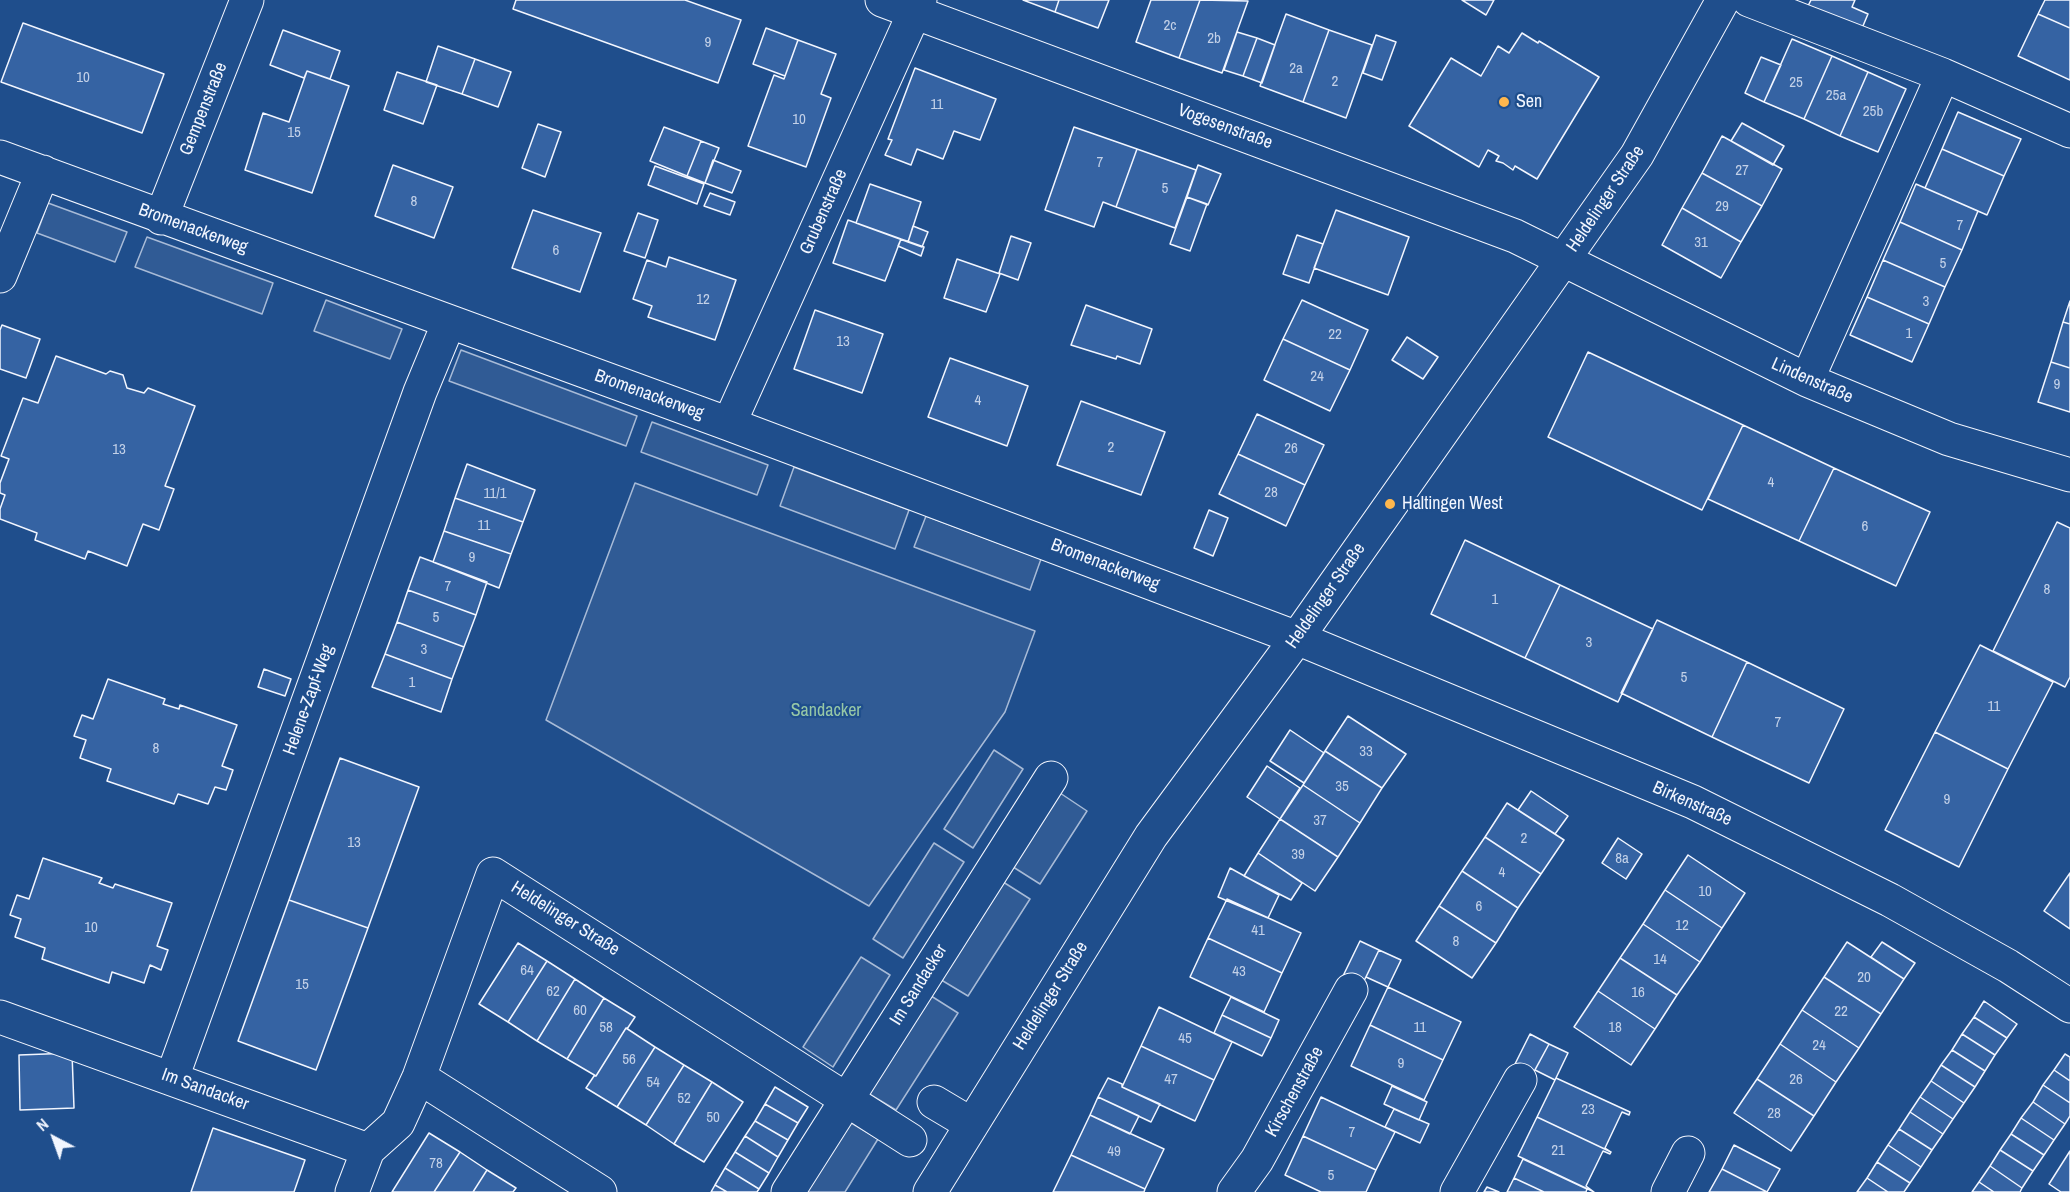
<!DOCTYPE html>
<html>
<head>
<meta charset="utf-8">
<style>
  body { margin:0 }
  #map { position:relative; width:2070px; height:1192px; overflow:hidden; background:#1f4e8c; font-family:"Archivo Narrow",sans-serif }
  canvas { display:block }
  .north { position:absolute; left:24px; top:1108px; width:60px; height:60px; -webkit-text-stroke:4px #1f4e8c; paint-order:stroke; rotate:319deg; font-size:16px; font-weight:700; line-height:24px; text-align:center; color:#f2f6ff }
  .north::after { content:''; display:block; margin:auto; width:21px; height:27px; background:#f2f6ff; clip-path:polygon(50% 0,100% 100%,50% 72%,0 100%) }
</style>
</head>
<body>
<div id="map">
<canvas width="2070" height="1192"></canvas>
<div class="north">N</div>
</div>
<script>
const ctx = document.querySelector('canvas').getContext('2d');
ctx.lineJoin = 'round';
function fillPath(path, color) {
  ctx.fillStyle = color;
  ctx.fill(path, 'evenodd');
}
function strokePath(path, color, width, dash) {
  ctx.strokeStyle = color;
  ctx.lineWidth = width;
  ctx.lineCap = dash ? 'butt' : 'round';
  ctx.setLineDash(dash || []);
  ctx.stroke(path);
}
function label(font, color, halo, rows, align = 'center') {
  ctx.font = font + ' "Archivo Narrow",sans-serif';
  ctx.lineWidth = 4.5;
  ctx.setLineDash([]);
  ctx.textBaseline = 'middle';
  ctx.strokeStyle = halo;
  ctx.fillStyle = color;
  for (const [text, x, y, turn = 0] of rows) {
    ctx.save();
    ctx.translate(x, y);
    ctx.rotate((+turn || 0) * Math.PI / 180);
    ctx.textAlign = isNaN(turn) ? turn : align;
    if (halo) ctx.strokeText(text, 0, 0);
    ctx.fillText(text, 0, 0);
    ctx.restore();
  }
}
const built = new Path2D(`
  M 48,203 L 127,232 L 115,262 L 37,233 Z
  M 147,237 L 273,283 L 262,314 L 135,267 Z
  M 326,300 L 402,329 L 390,359 L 314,331 Z
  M 461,350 L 637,416 L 626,446 L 449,381 Z
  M 652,422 L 768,465 L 757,495 L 641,452 Z
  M 794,467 L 909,510 L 895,549 L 780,506 Z
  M 635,483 L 1035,631 L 1005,712 L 869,906 L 546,720 Z
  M 926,516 L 1041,559 L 1030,590 L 914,547 Z
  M 994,750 L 1023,769 L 973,848 L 944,829 Z
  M 1057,791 L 1087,811 L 1040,884 L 1010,865 Z
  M 934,843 L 964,862 L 903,958 L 873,939 Z
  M 1000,880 L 1030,899 L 968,996 L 938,978 Z
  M 861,957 L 890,975 L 833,1067 L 803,1047 Z
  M 928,994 L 958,1013 L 896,1110 L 866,1092 Z
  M 848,1121 L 878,1139 L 845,1192 L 803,1192 Z`);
fillPath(built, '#305b95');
strokePath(built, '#a8bbd7', 1.5);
const building = new Path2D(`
  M 516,0 L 685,0 L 741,20 L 718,83 L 513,9 Z
  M 1023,0 L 1059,0 L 1055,12 Z
  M 1059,0 L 1109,0 L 1098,28 L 1055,12 Z
  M 1151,0 L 1200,0 L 1179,58 L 1136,42 Z
  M 1200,0 L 1248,1 L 1222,73 L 1179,58 Z
  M 1462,0 L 1494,0 L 1486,15 Z
  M 1811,0 L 1855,0 L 1852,7 L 1868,14 L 1860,33 L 1806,10 Z
  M 2045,0 L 2070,0 L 2070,28 L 2038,14 Z
  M 1286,14 L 1329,30 L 1303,102 L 1260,86 Z
  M 2038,14 L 2070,28 L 2070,80 L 2018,56 Z
  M 23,23 L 164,74 L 142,133 L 1,82 Z
  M 766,28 L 798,40 L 785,76 L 753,64 Z
  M 283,30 L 340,51 L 330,79 L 307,71 L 304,78 L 270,65 Z
  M 1329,30 L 1372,45 L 1346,118 L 1303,102 Z
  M 1237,32 L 1257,38 L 1243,76 L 1224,70 Z
  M 1522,33 L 1538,43 L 1539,41 L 1599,77 L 1537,179 L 1515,166 L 1513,170 L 1503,163 L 1496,161 L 1499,156 L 1488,150 L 1479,167 L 1409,126 L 1451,58 L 1481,76 L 1498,46 L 1509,53 Z
  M 1376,35 L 1396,42 L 1382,80 L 1363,73 Z
  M 1257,38 L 1275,45 L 1262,83 L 1243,76 Z
  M 1792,39 L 1832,56 L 1804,119 L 1764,102 Z
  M 798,40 L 836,54 L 821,94 L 831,98 L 806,167 L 748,146 L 774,75 L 784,79 Z
  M 438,46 L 475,59 L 462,94 L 426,82 Z
  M 1832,56 L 1868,72 L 1840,136 L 1804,119 Z
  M 1761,57 L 1781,65 L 1764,102 L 1745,93 Z
  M 475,59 L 511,72 L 498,107 L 462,94 Z
  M 915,68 L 996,99 L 980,140 L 954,131 L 943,159 L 917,149 L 911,165 L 885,155 L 892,140 L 888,139 Z
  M 307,71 L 349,86 L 312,193 L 245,170 L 263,113 L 289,122 Z
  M 397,72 L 437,85 L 423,124 L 384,110 Z
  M 1868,72 L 1906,89 L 1878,152 L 1840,136 Z
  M 1958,112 L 2021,139 L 2004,176 L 1942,149 Z
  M 1742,123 L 1784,146 L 1773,165 L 1731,141 Z
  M 538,124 L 561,132 L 545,177 L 522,168 Z
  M 664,127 L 701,141 L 687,176 L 650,161 Z
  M 1074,127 L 1137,149 L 1116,207 L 1103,202 L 1094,227 L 1045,210 Z
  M 1722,136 L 1782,169 L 1762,206 L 1702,173 Z
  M 701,141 L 719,148 L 705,183 L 687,176 Z
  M 1137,149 L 1196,170 L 1175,228 L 1116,207 Z
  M 1942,149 L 2004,176 L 1987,215 L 1925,188 Z
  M 713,160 L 741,171 L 732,193 L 705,183 Z
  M 393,165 L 453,187 L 434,238 L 375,216 Z
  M 1198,165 L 1221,174 L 1208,205 L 1187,197 Z
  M 655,166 L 704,184 L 697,204 L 648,185 Z
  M 1702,173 L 1762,206 L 1741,242 L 1682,208 Z
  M 870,184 L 921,202 L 908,242 L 856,223 Z
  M 1916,184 L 1978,211 L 1962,250 L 1900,222 Z
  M 710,193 L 735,202 L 730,215 L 704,206 Z
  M 1187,197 L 1207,204 L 1190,251 L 1170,244 Z
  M 1682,208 L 1741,242 L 1721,278 L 1662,245 Z
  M 533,210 L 601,233 L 580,292 L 512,268 Z
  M 1336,210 L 1409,237 L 1388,295 L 1314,268 Z
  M 638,213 L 658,220 L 645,258 L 624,251 Z
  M 848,220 L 901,239 L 885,281 L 833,263 Z
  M 1900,222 L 1962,250 L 1945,287 L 1883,260 Z
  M 913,226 L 928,232 L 922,247 L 908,242 Z
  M 1297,235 L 1323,244 L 1309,283 L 1283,274 Z
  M 1011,236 L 1031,243 L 1018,280 L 999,273 Z
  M 901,239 L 924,247 L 921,256 L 898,246 Z
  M 669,257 L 736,280 L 715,340 L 648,317 L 652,306 L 633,299 L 647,260 L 666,267 Z
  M 957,259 L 1000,274 L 986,312 L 944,298 Z
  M 1883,260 L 1945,287 L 1929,324 L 1867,297 Z
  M 1867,297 L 1929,324 L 1912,362 L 1850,335 Z
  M 1302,300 L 1368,330 L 1350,370 L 1283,339 Z
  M 2070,301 L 2070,324 L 2063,322 Z
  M 1086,305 L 1152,329 L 1140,364 L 1117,356 L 1116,359 L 1071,345 Z
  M 815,310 L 883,334 L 862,393 L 794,369 Z
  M 2063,322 L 2070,324 L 2070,368 L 2051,362 Z
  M 2,325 L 40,339 L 26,378 L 0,369 L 0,330 Z
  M 1407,337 L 1438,357 L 1423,379 L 1392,360 Z
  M 1283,339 L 1350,370 L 1330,411 L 1264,380 Z
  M 1588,352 L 1743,425 L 1702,510 L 1548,437 Z
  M 56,356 L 106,374 L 110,371 L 123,375 L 127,388 L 144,393 L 148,388 L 195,406 L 165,486 L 174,489 L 159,530 L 143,524 L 127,566 L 88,551 L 85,559 L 35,540 L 37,533 L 0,519 L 0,509 L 5,495 L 0,493 L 0,483 L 9,459 L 1,456 L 23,398 L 38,403 Z
  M 950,358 L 1028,386 L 1007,446 L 928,417 Z
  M 2051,362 L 2070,368 L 2070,412 L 2038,402 Z
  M 1081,401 L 1165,432 L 1141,495 L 1057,465 Z
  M 1257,414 L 1324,445 L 1305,485 L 1238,454 Z
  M 1743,425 L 1834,468 L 1799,541 L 1708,499 Z
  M 1238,454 L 1305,485 L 1286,526 L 1219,494 Z
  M 467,464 L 535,490 L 523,522 L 455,498 Z
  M 1834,468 L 1930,512 L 1896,586 L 1799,541 Z
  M 455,498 L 523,522 L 511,554 L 444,531 Z
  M 1209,510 L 1228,518 L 1213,556 L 1194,548 Z
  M 2057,522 L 2070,528 L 2070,677 L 2065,687 L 1993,651 Z
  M 444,531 L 511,554 L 499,588 L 433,562 Z
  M 1465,540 L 1560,585 L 1525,658 L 1431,614 Z
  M 420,557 L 487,582 L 476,615 L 408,590 Z
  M 1560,585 L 1653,629 L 1618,702 L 1525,658 Z
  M 408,590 L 476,615 L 464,647 L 397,622 Z
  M 1657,620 L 1747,662 L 1712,737 L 1621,693 Z
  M 397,622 L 464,647 L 452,679 L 385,654 Z
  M 1980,645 L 2053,682 L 2008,769 L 1935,732 Z
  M 385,654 L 452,679 L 441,712 L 372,687 Z
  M 1747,662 L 1844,709 L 1809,783 L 1712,737 Z
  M 264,669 L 291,679 L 285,696 L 258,687 Z
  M 108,679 L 165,699 L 163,704 L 179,709 L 180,705 L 237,725 L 222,766 L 233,770 L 226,790 L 215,787 L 208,804 L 178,794 L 174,804 L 107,781 L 111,769 L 80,758 L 86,740 L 74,736 L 82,715 L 93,719 Z
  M 1348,716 L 1406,754 L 1382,788 L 1325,751 Z
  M 1290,730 L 1324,753 L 1304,783 L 1270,761 Z
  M 1935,732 L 2008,769 L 1959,867 L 1885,830 Z
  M 1325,751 L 1382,788 L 1360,823 L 1303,785 Z
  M 340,758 L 419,787 L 368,928 L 289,900 Z
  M 1267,766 L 1300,788 L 1280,819 L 1247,797 Z
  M 1303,785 L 1360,823 L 1338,857 L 1280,819 Z
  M 1531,791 L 1568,816 L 1555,834 L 1518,810 Z
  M 1507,803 L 1564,840 L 1541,874 L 1485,837 Z
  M 1280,819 L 1338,857 L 1315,891 L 1258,853 Z
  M 1485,837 L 1541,874 L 1518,908 L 1462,871 Z
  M 1618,838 L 1642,854 L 1626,879 L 1602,863 Z
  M 1258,853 L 1302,883 L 1291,900 L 1244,876 Z
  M 1688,855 L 1745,893 L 1722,928 L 1665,890 Z
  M 43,858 L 102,878 L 99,883 L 113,888 L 115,884 L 172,903 L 157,946 L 168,950 L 161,970 L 150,965 L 144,983 L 112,972 L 109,983 L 42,959 L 45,948 L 15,937 L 21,919 L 10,915 L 17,895 L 29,899 Z
  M 1230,868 L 1279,895 L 1268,918 L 1218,897 Z
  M 1462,871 L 1518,908 L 1496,943 L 1439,906 Z
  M 2070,873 L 2070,929 L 2044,911 Z
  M 1665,890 L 1722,928 L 1700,962 L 1643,924 Z
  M 1227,899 L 1301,933 L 1282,973 L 1208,938 Z
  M 289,900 L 368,928 L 316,1070 L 238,1041 Z
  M 1439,906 L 1496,943 L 1472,978 L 1416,941 Z
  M 1643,924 L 1700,962 L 1677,995 L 1620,958 Z
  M 1208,938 L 1282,973 L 1264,1012 L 1190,977 Z
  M 1360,941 L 1379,950 L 1362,985 L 1343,976 Z
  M 1847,942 L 1904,979 L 1881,1014 L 1824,977 Z
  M 1882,942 L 1915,963 L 1904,979 L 1871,957 Z
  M 518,943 L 547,961 L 508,1022 L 479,1004 Z
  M 1379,950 L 1401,960 L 1388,987 L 1366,977 Z
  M 1620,958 L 1677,995 L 1655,1029 L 1598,991 Z
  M 547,961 L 575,979 L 537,1041 L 508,1022 Z
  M 1824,977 L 1881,1014 L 1859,1048 L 1802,1010 Z
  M 575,979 L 604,998 L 567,1059 L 537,1041 Z
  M 1388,987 L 1461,1022 L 1443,1060 L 1370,1025 Z
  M 1598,991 L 1655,1029 L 1631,1065 L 1574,1027 Z
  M 1231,997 L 1279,1020 L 1271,1038 L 1222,1015 Z
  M 604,998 L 635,1017 L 627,1029 L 626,1028 L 596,1076 L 567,1059 Z
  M 1984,1001 L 2017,1024 L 2007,1038 L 1974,1017 Z
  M 1159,1007 L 1232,1042 L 1214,1080 L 1141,1046 Z
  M 1802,1010 L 1859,1048 L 1836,1082 L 1780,1044 Z
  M 1222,1015 L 1271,1038 L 1262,1056 L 1214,1033 Z
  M 1974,1017 L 2007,1038 L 1995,1055 L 1962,1034 Z
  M 1370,1025 L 1443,1060 L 1424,1100 L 1351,1066 Z
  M 626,1028 L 655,1047 L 617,1107 L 586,1088 L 594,1076 L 596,1076 Z
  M 1530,1034 L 1549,1044 L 1531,1077 L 1513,1068 Z
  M 1962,1034 L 1995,1055 L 1985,1071 L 1952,1050 Z
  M 1549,1044 L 1568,1053 L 1555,1080 L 1535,1070 Z
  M 1780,1044 L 1836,1082 L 1814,1116 L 1757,1079 Z
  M 1141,1046 L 1214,1080 L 1195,1121 L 1122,1087 Z
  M 655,1047 L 684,1065 L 646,1125 L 617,1107 Z
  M 1952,1050 L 1985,1071 L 1975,1087 L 1941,1065 Z
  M 72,1053 L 74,1108 L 20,1110 L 19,1055 Z
  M 2065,1054 L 2070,1057 L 2070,1081 L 2054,1070 Z
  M 684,1065 L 712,1082 L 674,1144 L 646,1125 Z
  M 1941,1065 L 1975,1087 L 1964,1103 L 1931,1081 Z
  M 2054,1070 L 2070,1081 L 2070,1103 L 2043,1085 Z
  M 1108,1078 L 1122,1084 L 1122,1087 L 1160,1104 L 1151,1122 L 1098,1097 Z
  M 1556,1078 L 1630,1112 L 1629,1115 L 1622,1112 L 1605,1148 L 1611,1152 L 1537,1117 Z
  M 1757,1079 L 1814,1116 L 1791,1151 L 1734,1113 Z
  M 1931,1081 L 1964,1103 L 1953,1119 L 1920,1097 Z
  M 712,1082 L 743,1102 L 704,1162 L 674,1144 Z
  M 2043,1085 L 2070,1103 L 2070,1116 L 2065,1124 L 2033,1102 Z
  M 1392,1086 L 1427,1102 L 1419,1120 L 1384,1104 Z
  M 775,1087 L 808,1107 L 798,1123 L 765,1104 Z
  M 1098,1097 L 1139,1116 L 1130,1134 L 1090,1115 Z
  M 1321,1097 L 1395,1132 L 1376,1170 L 1303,1136 Z
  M 1920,1097 L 1953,1119 L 1943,1134 L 1910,1112 Z
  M 2033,1102 L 2065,1124 L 2054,1140 L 2021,1118 Z
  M 765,1104 L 798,1123 L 788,1140 L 755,1121 Z
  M 1394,1109 L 1429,1124 L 1420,1143 L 1385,1127 Z
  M 1910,1112 L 1943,1134 L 1932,1150 L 1899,1129 Z
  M 1090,1115 L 1164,1149 L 1145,1189 L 1071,1155 Z
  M 1537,1117 L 1611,1152 L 1610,1154 L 1603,1151 L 1586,1186 L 1594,1192 L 1518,1156 Z
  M 2021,1118 L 2054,1140 L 2044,1155 L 2011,1134 Z
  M 755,1121 L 788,1140 L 778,1157 L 745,1136 Z
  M 213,1128 L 305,1160 L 294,1192 L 191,1192 Z
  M 1899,1129 L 1932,1150 L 1921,1167 L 1888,1145 Z
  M 429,1133 L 460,1152 L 434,1192 L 392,1192 Z
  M 2011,1134 L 2044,1155 L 2033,1171 L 2000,1150 Z
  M 745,1136 L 778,1157 L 769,1173 L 735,1152 Z
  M 1303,1136 L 1376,1170 L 1366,1192 L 1321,1192 L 1285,1175 Z
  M 1734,1145 L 1780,1169 L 1767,1192 L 1722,1169 Z
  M 1888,1145 L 1921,1167 L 1910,1183 L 1877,1162 Z
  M 2000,1150 L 2033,1171 L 2022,1188 L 1990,1166 Z
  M 2070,1151 L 2070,1192 L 2061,1192 L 2049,1184 Z
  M 460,1152 L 487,1170 L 473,1192 L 434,1192 Z
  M 735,1152 L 769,1173 L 759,1189 L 725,1168 Z
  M 1071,1155 L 1145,1189 L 1144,1192 L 1053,1192 Z
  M 1523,1159 L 1587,1189 L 1586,1192 L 1544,1192 L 1514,1178 Z
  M 1877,1162 L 1910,1183 L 1904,1192 L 1888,1192 L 1867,1178 Z
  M 1990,1166 L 2022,1188 L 2020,1192 L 1994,1192 L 1979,1182 Z
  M 725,1168 L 759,1189 L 757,1192 L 727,1192 L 715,1185 Z
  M 1722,1169 L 1767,1192 L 1709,1192 Z
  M 487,1170 L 516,1188 L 513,1192 L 473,1192 Z
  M 1514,1178 L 1544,1192 L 1507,1192 Z
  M 1867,1178 L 1888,1192 L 1857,1192 Z
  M 1979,1182 L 1994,1192 L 1972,1192 Z
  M 715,1185 L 727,1192 L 711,1192 Z
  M 1487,1187 L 1499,1192 L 1484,1192 Z`);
fillPath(building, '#3563a3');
strokePath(building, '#f2f6ff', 1.5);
const minor = new Path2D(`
  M 882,0 L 1515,236 L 1807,380 L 1949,439 L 2070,475
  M 1749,0 L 1943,75 L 2070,131
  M 0,157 L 729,424 L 1297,638 L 1693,802 L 1890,900 L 2008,966 L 2070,1006
  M 161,218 L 247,0
  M 0,276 L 43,172
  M 1807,380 L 1943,75
  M 729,424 L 920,0
  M 0,1017 L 368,1150 L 352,1192
  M 419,1077 L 600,1192
  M 172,1078 L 420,392 L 449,322
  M 934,1102 L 971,1124
  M 368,1150 L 398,1123 L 419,1077 L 493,874 L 910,1140
  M 788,1192 L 1051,778
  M 930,1192 L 1151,836 L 1297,638 L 1637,155 L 1723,0
  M 1234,1192 L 1257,1160 L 1351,990
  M 1457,1192 L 1520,1080
  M 1668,1192 L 1688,1153`);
strokePath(minor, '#f2f6ff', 35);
strokePath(minor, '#1f4e8c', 33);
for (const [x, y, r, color] of [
  [1504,102,6,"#ffb74d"],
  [1390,504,6,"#ffb74d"]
]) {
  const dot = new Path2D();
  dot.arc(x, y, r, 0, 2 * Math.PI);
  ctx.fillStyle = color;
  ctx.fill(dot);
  strokePath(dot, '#1f4e8c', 2);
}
label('15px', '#c3d1e8', null, [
  ["2c",1170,26],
  ["2b",1214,39],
  ["9",708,43],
  ["2a",1296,69],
  ["10",83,78],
  ["2",1335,82],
  ["25",1796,83],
  ["25a",1836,96],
  ["11",937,105],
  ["25b",1873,112],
  ["10",799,120],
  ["15",294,133],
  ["7",1100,163],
  ["27",1742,171],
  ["5",1165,189],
  ["8",414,202],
  ["29",1722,207],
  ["7",1960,226],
  ["31",1701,243],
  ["6",556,251],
  ["5",1943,264],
  ["12",703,300],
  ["3",1926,302],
  ["1",1909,334],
  ["22",1335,335],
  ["13",843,342],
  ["24",1317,377],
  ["9",2057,385],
  ["4",978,401],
  ["2",1111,448],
  ["26",1291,449],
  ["13",119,450],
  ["4",1771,483],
  ["28",1271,493],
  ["11/1",495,494],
  ["11",484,526],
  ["6",1865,527],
  ["9",472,558],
  ["7",448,587],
  ["8",2047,590],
  ["1",1495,600],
  ["5",436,618],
  ["3",1589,643],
  ["3",424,650],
  ["5",1684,678],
  ["1",412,683],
  ["11",1994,707],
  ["7",1778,723],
  ["8",156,749],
  ["33",1366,752],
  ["35",1342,787],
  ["9",1947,800],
  ["37",1320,821],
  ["2",1524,839],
  ["13",354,843],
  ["39",1298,855],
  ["8a",1622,859],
  ["4",1502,873],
  ["10",1705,892],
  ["6",1479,907],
  ["12",1682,926],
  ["10",91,928],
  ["41",1258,931],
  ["8",1456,942],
  ["14",1660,960],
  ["64",527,971],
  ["43",1239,972],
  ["20",1864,978],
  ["15",302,985],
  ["62",553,992],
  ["16",1638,993],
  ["60",580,1011],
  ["22",1841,1012],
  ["58",606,1028],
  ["11",1420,1028],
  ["18",1615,1028],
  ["45",1185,1039],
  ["24",1819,1046],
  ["56",629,1060],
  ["9",1401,1064],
  ["47",1171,1080],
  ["26",1796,1080],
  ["54",653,1083],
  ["52",684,1099],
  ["23",1588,1110],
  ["28",1774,1114],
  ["50",713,1118],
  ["7",1352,1133],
  ["21",1558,1151],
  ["49",1114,1152],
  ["78",436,1164],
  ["5",1331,1176]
]);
label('18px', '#f2f6ff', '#1f4e8c', [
  ["Sen",1516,102],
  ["Haltingen West",1402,504]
], 'left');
label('18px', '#f2f6ff', '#1f4e8c', [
  ["Gempenstraße",204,109,-68],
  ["Vogesenstraße",1225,127,20],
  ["Heldelinger Straße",1606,199,-56],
  ["Grubenstraße",824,212,-66],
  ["Bromenackerweg",193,229,20],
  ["Lindenstraße",1812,381,24],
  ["Bromenackerweg",649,395,20],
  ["Bromenackerweg",1105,565,21],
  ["Heldelinger Straße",1326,596,-55],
  ["Helene-Zapf-Weg",309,700,-70],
  ["Birkenstraße",1692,804,24],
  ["Heldelinger Straße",565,919,32],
  ["Im Sandacker",919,985,-58],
  ["Heldelinger Straße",1051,996,-58],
  ["Im Sandacker",205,1090,20],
  ["Kirschenstraße",1295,1092,-61]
]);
label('18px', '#97c8a6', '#1f4e8c', [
  ["Sandacker",826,711]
]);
</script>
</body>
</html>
